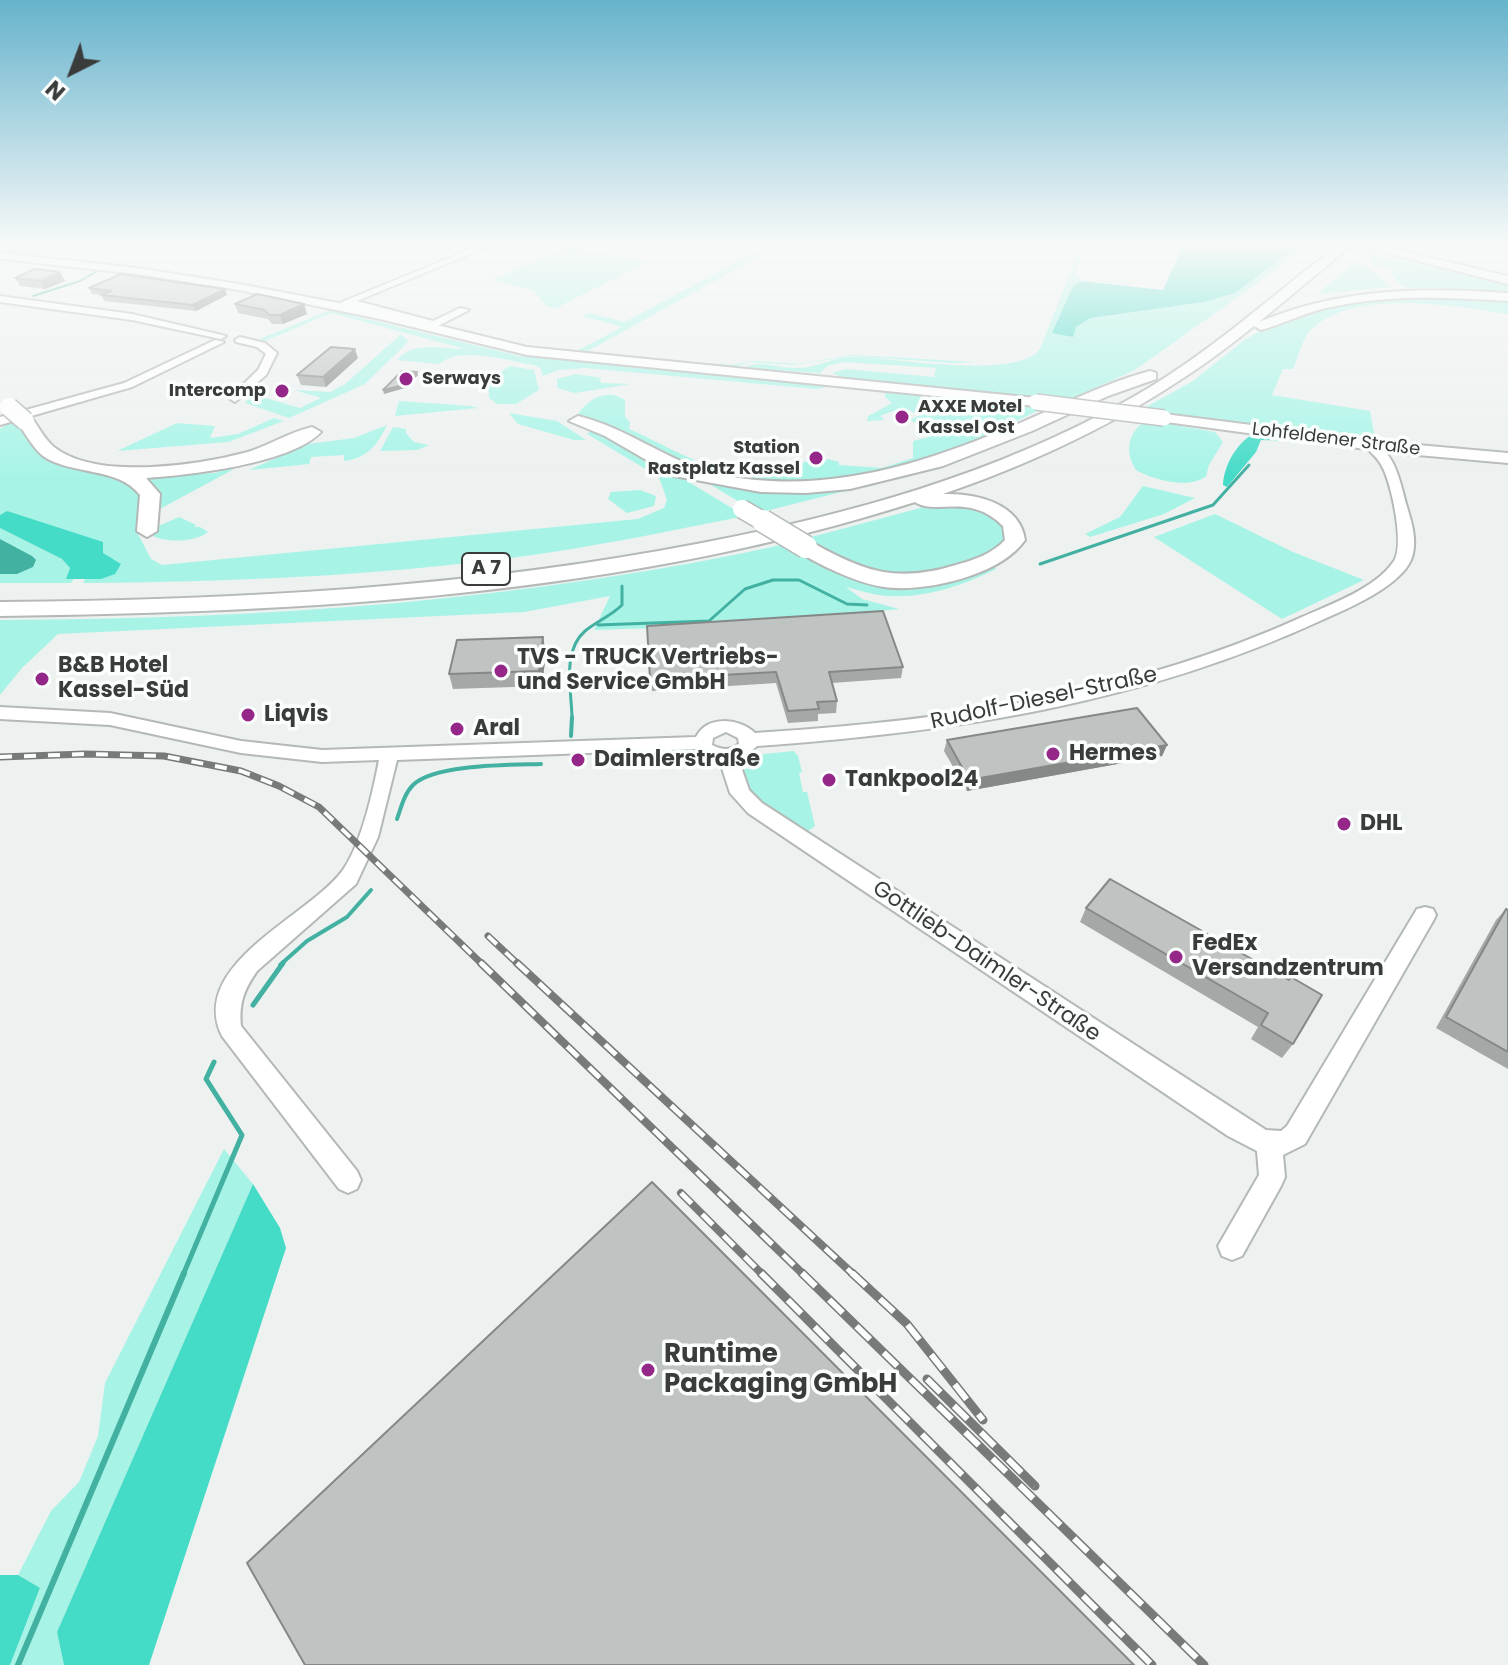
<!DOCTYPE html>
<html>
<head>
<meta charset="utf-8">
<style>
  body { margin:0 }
  #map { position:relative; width:1508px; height:1665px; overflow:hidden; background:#edf1f0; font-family:Poppins,sans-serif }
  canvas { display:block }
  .north { position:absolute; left:32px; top:32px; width:80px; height:80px; -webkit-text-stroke:6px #fafffe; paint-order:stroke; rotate:222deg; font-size:22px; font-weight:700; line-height:32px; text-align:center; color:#3a3c3c }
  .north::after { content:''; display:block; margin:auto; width:28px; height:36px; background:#3a3c3c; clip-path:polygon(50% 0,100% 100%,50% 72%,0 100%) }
</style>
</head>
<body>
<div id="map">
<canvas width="1508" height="1665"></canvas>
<div class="north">N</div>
</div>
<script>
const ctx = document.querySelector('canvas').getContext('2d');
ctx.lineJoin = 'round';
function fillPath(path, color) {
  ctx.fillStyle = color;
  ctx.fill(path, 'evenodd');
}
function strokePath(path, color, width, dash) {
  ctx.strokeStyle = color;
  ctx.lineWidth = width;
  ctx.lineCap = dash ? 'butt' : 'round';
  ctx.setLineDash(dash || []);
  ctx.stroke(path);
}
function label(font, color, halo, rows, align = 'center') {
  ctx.font = font + ' Poppins,sans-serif';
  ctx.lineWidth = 7;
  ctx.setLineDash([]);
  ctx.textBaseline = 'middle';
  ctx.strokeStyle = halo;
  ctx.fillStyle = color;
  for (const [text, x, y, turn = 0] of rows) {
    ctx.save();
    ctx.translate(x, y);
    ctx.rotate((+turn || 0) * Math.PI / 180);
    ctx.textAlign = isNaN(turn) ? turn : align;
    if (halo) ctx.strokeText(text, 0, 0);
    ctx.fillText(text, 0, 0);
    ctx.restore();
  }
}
fillPath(new Path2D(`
  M 0,245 L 119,245 L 110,249 L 67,245 L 36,258 L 0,254 Z
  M 714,245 L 766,253 L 584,353 L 732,365 L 754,361 L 798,364 L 850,355 L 976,362 L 954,363 L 850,356 L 795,365 L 750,362 L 731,368 L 537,351 L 459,331 L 517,344 L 575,352 L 622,327 L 582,316 L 589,313 L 625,322 L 753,253 Z
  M 1081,245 L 1084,245 L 1076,273 L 1081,281 L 1073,286 L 1053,333 L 1076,327 L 1091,318 L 1204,302 L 1235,293 L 1300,245 L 1311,245 L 1135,370 L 1064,402 L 847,379 L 832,373 L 846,369 L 934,377 L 936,368 L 844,362 L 827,366 L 820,373 L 743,368 C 760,359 780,369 798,368 C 817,368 833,357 852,357 C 890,357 1018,381 1040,349 Z
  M 571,246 L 647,262 L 556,308 L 546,306 L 533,290 L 492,280 Z
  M 1367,252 L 1508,285 L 1508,292 L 1403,287 L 1390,273 L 1394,270 L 1372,264 L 1371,258 L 1365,257 L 1357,264 L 1366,266 L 1391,287 L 1317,294 Z
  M 1392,294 L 1508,300 L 1508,314 C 1455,306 1352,288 1311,330 C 1302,339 1298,358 1293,369 L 1283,369 L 1272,395 L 1370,411 L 1374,434 L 1370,439 L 1137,412 L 1193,381 L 1243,341 L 1282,317 L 1316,305 Z
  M 330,310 L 519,356 L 837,385 L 816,389 L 585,368 L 559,370 L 543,376 L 540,368 L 534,365 C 507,361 461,345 439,364 L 397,360 C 414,340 443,349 465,349 L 331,313 L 265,341 L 260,339 Z
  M 401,334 L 408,341 L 406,344 L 365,384 L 289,418 L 245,403 L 252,394 L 300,408 L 321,398 L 294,390 L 330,392 L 345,384 Z
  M 509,366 L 534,370 L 539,390 L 516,404 L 497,404 L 489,398 L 488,382 Z
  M 576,374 L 602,378 L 599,380 L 602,383 L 631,384 L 575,393 L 557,388 L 557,379 Z
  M 885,389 L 1028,404 L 1040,410 L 995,431 L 995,435 L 914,463 L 830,485 L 723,480 L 578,414 C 589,398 607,388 625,400 L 625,417 L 630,422 L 629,429 C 668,446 727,483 769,476 C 783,474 795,465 808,461 L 820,465 L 828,459 L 839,462 L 839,465 L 882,468 L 913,458 L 913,441 L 932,436 L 930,434 L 946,426 L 935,421 L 922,426 L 910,420 L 920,415 L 909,410 L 902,413 L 896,410 L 880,416 L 885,420 L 867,421 L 868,416 L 892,403 L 885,397 Z
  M 399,401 L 471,406 L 478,408 L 395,416 Z
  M 509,413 L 557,421 L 586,440 L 574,440 L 518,424 Z
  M 274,418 L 284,421 L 228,442 L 117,451 L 177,423 L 215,426 L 210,438 L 238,434 Z
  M 14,420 L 29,440 L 123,479 L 139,494 L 137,532 L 151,559 L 162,565 L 638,519 L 664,508 L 667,500 L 659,477 L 587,434 L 591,431 L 609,434 L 745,516 C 669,531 594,547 518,557 C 374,576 228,582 83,583 L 85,579 L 101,579 L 7,511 L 0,515 L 0,429 Z
  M 1147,420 L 1215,432 L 1223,442 L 1209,465 L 1206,476 C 1189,490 1154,480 1136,470 C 1124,451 1128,431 1147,420 Z
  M 387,425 C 377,445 368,458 344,461 L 344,455 L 311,457 L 309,464 L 249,470 L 308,444 L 354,438 Z
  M 393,427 L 406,429 L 406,433 L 414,442 L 429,445 L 417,450 L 380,451 Z
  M 228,467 L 234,469 L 158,510 L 157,489 L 149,480 L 155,476 L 216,473 Z
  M 713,483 L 759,491 L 857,488 L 758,513 L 711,485 Z
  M 1143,486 L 1195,498 L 1164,514 L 1090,537 L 1085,534 L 1120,517 Z
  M 640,490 L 656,496 L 654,506 L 627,513 L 608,499 L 611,492 Z
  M 939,503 C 966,504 986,509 1006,527 L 1006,542 L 987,556 L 935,573 L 875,576 L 804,539 Z
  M 1215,514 L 1293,552 L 1364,580 L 1282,619 L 1154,537 Z
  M 179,517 L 196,525 L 194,527 L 200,527 L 208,532 C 196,542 167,543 153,536 L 154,528 Z
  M 0,528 L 62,559 L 70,568 L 67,578 L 74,579 L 71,583 L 0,583 Z
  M 790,543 L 868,583 L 995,563 L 996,569 C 964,585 926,598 890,596 C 875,596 860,590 846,587 L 862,599 L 899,609 L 741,625 L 594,630 L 610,596 L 524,612 L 58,634 L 22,668 L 0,695 L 0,620 C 266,619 530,601 790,543 Z
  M 794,751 L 798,756 L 802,772 L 799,773 L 803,792 L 807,792 L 815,826 L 806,833 C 773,813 754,809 741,770 L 751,768 L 764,754 Z
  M 224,1149 L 253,1184 L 57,1632 L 64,1665 L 10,1665 L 40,1589 L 18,1575 L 51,1511 L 79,1482 L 98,1436 L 105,1383 Z`), '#a7f4e7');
fillPath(new Path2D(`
  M 1183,245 L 1300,245 L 1235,293 L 1204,302 L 1091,318 L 1076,327 L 1073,337 L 1052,333 L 1073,286 L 1081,281 L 1163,290 Z
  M 1251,435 L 1295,441 L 1261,440 L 1256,452 L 1227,487 L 1223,485 C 1224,466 1235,446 1251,435 Z
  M 7,511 L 103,542 L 103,553 L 121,564 L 115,574 L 101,579 L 66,579 L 70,568 L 62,559 L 0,528 L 0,515 Z
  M 253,1184 L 280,1228 L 286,1248 L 149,1665 L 64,1665 L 57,1632 Z
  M 0,1575 L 18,1575 L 40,1588 L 10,1665 L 0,1665 Z`), '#44dbc7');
fillPath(new Path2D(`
  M 0,539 L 32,556 L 36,560 L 33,567 L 17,574 L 0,574 Z`), '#43b1a2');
strokePath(new Path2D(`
  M 33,296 L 80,281 L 99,270`), '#43b1a2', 2);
strokePath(new Path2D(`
  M 1040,564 L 1213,505 L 1249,465
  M 598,625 L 709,621 L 745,589 L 773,580 L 799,580 L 847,604 L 867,605
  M 572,719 C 572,692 561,652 585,631 C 597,621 611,616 622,605 L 622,586`), '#43b1a2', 3);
strokePath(new Path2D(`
  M 571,736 L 572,717
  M 397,819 C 401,808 404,794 413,785 C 434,764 511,765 541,764
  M 280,965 L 307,941 L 347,917 L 371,890`), '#43b1a2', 4);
strokePath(new Path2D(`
  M 253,1005 L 283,963
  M 183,1275 L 242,1135 L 206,1079 L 214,1062`), '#43b1a2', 5);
strokePath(new Path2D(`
  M 18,1665 L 184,1273`), '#43b1a2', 6);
const minor = new Path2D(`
  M 481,245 L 492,245 L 357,301 L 433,321 L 460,308 L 469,310 L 438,326 L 348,305 L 337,309 L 332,306 Z
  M 0,296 L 132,314 L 226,336 L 221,339 L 132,320 L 0,302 Z
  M 240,337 L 265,343 L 277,353 L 266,375 L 235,402 L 229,398 L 258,370 L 266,354 L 257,347 L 236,342 L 235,340 Z
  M 215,340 L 224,342 L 132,387 L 0,425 L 0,417 L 124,383 Z
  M 1370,441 C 1396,451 1400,483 1407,507 C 1412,523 1418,543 1411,560 C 1399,587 1347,609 1322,620 C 1140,704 955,732 757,746 L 739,761 L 749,790 L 762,803 L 1266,1130 L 1281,1131 L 1287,1126 L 1417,909 L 1425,907 L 1433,909 L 1436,915 L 1433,921 L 1305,1144 L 1283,1155 L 1285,1177 L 1281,1186 L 1242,1256 L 1232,1260 L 1222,1256 L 1218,1246 L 1259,1175 L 1257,1151 L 1228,1136 L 748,813 L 730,793 L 720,762 L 698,753 L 696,749 L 397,760 L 378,837 L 356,884 L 257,971 C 244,990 239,1002 241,1026 L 357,1171 L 361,1180 L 357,1189 L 348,1193 L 339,1189 L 222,1036 C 187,964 310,916 343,870 C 361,844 373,792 379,760 L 322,762 L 241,753 L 110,725 L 0,719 L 0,707 L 110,713 L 241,741 L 322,750 L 696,737 C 707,715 739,718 755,733 C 944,721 1128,696 1302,617 C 1331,604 1375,589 1394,561 C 1405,545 1391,478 1380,463 C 1376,456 1369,451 1364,445 ZM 726,732 L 738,738 L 739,744 C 729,751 723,750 712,745 L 713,738 Z`);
const major = new Path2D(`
  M 0,253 L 137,268 L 239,284 L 380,311 L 527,347 L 1036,398 L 1043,402 L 1036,406 L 527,355 L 380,319 L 239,290 L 137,274 L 0,259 Z
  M 1164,414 L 1395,443 L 1508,453 L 1508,463 L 1395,453 L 1159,421 L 1159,415 Z`);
const highway = new Path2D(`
  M 1338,245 L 1352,245 L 1259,322 C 1340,288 1422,287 1508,293 L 1508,301 C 1447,297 1386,294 1326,308 C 1304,313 1283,324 1261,330 L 1254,326 C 1161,402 1057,455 943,494 C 976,493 1020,503 1025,540 C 1001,575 925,593 884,587 C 864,584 845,576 826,567 C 816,562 803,556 796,547 L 806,541 L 813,543 C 865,572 897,583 956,565 C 974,560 992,554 1005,540 L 1003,526 C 969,492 936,516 915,502 C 621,596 307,612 0,616 L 0,602 C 236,600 470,588 702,543 C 849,515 995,474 1126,401 C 1203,359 1269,298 1338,245 Z
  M 1355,245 L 1376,245 L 1508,276 L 1508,284 Z
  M 1150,371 L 1156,373 L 1156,379 L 1108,396 L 1032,431 L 943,466 L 850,489 L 806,493 L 761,492 L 674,476 L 605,436 L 569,421 L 578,416 C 628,428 668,462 718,474 C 823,497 924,464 1020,423 C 1063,405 1104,383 1150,371 Z
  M 25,416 L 31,417 C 39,427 44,439 54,447 C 97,481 199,465 248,452 C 270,445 290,432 312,427 L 321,432 C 291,464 189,475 146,478 L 160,494 L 157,531 L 147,537 L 137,531 L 140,495 C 117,466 73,476 43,456 C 32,447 25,432 16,421 Z`);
strokePath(minor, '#b4b8b7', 4);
strokePath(major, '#b4b8b7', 4);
strokePath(highway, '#b4b8b7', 4);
fillPath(minor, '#fff');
fillPath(major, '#fff');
fillPath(highway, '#fff');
const railFar2 = new Path2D(`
  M 0,757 L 85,754 L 164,756 L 241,771 L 279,786 L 319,807 L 483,965
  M 488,936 L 519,965`);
const railFar1 = new Path2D(`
  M 481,963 L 804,1275
  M 517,963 L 854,1275
  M 681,1193 L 763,1275`);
const rail = new Path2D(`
  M 761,1273 L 1152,1665
  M 802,1273 L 1204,1665
  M 852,1273 L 907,1324 L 983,1420
  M 927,1379 L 1035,1486`);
strokePath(railFar2, '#787a7a', 7);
strokePath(railFar1, '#787a7a', 8);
strokePath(rail, '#787a7a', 9);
strokePath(railFar2, '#fafffe', 4, [12]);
strokePath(railFar1, '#fafffe', 5, [15]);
strokePath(rail, '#fafffe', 6, [19]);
const majorBridge = new Path2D(`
  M 1036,402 L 1164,418`);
const highwayBridgeFar1 = new Path2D(`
  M 9,407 L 25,421
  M 742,509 L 766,523`);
const highwayBridge = new Path2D(`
  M 763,521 L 806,547`);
strokePath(majorBridge, '#b4b8b7', 18, []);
strokePath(highwayBridgeFar1, '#b4b8b7', 21, []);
strokePath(highwayBridge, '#b4b8b7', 25, []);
strokePath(majorBridge, '#fff', 15);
strokePath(highwayBridgeFar1, '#fff', 18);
strokePath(highwayBridge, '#fff', 22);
fillPath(new Path2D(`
  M 15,278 L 65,281 L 45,289 L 20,286 Z
  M 89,288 L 225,289 L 227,295 L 196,311 L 104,301 L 102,295 L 92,294 Z
  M 235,304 L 307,314 L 283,324 L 272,324 L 268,319 L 238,313 Z
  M 358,358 L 326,387 L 301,385 L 297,375 Z
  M 647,626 L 903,667 L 901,678 L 832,683 L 837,701 L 836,713 L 818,714 L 818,721 L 788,723 L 776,683 L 652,691 Z
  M 546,652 L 542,686 L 453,689 L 449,674 Z
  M 947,740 L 1167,745 L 1162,756 L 967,791 L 944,751 Z
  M 1086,908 L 1289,980 L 1293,1044 L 1282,1058 L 1251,1039 L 1258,1027 L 1080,922 Z
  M 1506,909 L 1508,910 L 1508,1069 L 1436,1028 L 1496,920 Z`), '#a4a8a7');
fillPath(new Path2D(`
  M 60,272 L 65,281 L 45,289 L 41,281 Z
  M 225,289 L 227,295 L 196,311 L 193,305 Z
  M 304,304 L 307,314 L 283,324 L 280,315 Z
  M 355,349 L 358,358 L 326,387 L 323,377 Z
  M 417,372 L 418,375 L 405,388 L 384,394 L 383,390 Z
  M 543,637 L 546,652 L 542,686 L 539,671 Z
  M 1167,745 L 1162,756 L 967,791 L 969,780 Z`), '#868888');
const building = new Path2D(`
  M 35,269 L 60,272 L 41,281 L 15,278 Z
  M 121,274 L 225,289 L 193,305 L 101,295 L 111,291 L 89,288 Z
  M 257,294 L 304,304 L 280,315 L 269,315 L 265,310 L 235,304 Z
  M 331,347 L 355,349 L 323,377 L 297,375 Z
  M 402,371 L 417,372 L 404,385 L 383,390 Z
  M 883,611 L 903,667 L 829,672 L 837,701 L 817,702 L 819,709 L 788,711 L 776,672 L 650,679 L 647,626 Z
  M 543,637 L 539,671 L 449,674 L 457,640 Z
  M 1137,708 L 1167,745 L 969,780 L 947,740 Z
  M 1110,879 L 1289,980 L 1291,977 L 1322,995 L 1293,1044 L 1261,1025 L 1268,1013 L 1086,908 Z
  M 1506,909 L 1508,910 L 1508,1052 L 1446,1017 Z
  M 652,1182 L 1134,1665 L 305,1665 L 247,1563 Z`);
fillPath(building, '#bfc3c2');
strokePath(building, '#868888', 2);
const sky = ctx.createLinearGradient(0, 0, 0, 478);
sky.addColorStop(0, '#66b3cc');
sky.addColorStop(0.51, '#f7f9f8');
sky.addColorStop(1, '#f7f9f800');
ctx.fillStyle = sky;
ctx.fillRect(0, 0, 1508, 478);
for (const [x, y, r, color] of [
  [406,379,8,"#942788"],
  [282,391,8,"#942788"],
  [902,417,8,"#942788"],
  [816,458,8,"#942788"],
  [501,671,8,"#942788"],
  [42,679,8,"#942788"],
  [248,715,8,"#942788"],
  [457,729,8,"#942788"],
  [1053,754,8,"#942788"],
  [578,760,8,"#942788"],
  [829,780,8,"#942788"],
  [1344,824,8,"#942788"],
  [1176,957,8,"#942788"],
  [648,1370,8,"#942788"]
]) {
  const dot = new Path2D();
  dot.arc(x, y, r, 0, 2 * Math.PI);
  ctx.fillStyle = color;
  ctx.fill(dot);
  strokePath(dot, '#fafffe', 3);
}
label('bold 18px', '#3a3c3c', '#fafffe', [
  ["Serways",422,379],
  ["Intercomp",266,391,"right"],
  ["AXXE Motel",918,407],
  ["Kassel Ost",918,428],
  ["Station",800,448,"right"],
  ["Rastplatz Kassel",800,469,"right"]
], 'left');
label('18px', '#3a3c3c', '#fafffe', [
  ["Lohfeldener Straße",1336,440,7]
]);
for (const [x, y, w] of [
  [486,569,48]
]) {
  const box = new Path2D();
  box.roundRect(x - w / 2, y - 16, w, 32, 6);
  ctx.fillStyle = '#fafffe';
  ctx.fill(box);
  strokePath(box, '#3a3c3c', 2);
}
label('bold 20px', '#3a3c3c', null, [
  ["A 7",486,569]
]);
label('bold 22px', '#3a3c3c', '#fafffe', [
  ["TVS - TRUCK Vertriebs-",517,658],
  ["und Service GmbH",517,683],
  ["B&B Hotel",58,666],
  ["Kassel-Süd",58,691],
  ["Liqvis",264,715],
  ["Aral",473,729],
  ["Hermes",1069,754],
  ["Daimlerstraße",594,760],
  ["Tankpool24",845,780],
  ["DHL",1360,824],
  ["FedEx",1192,944],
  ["Versandzentrum",1192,969]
], 'left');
label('22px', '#3a3c3c', '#fafffe', [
  ["Rudolf-Diesel-Straße",1044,699,-12],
  ["Gottlieb-Daimler-Straße",986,962,34]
]);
label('bold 26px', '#3a3c3c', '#fafffe', [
  ["Runtime",664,1355],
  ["Packaging GmbH",664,1385]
], 'left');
</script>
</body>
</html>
